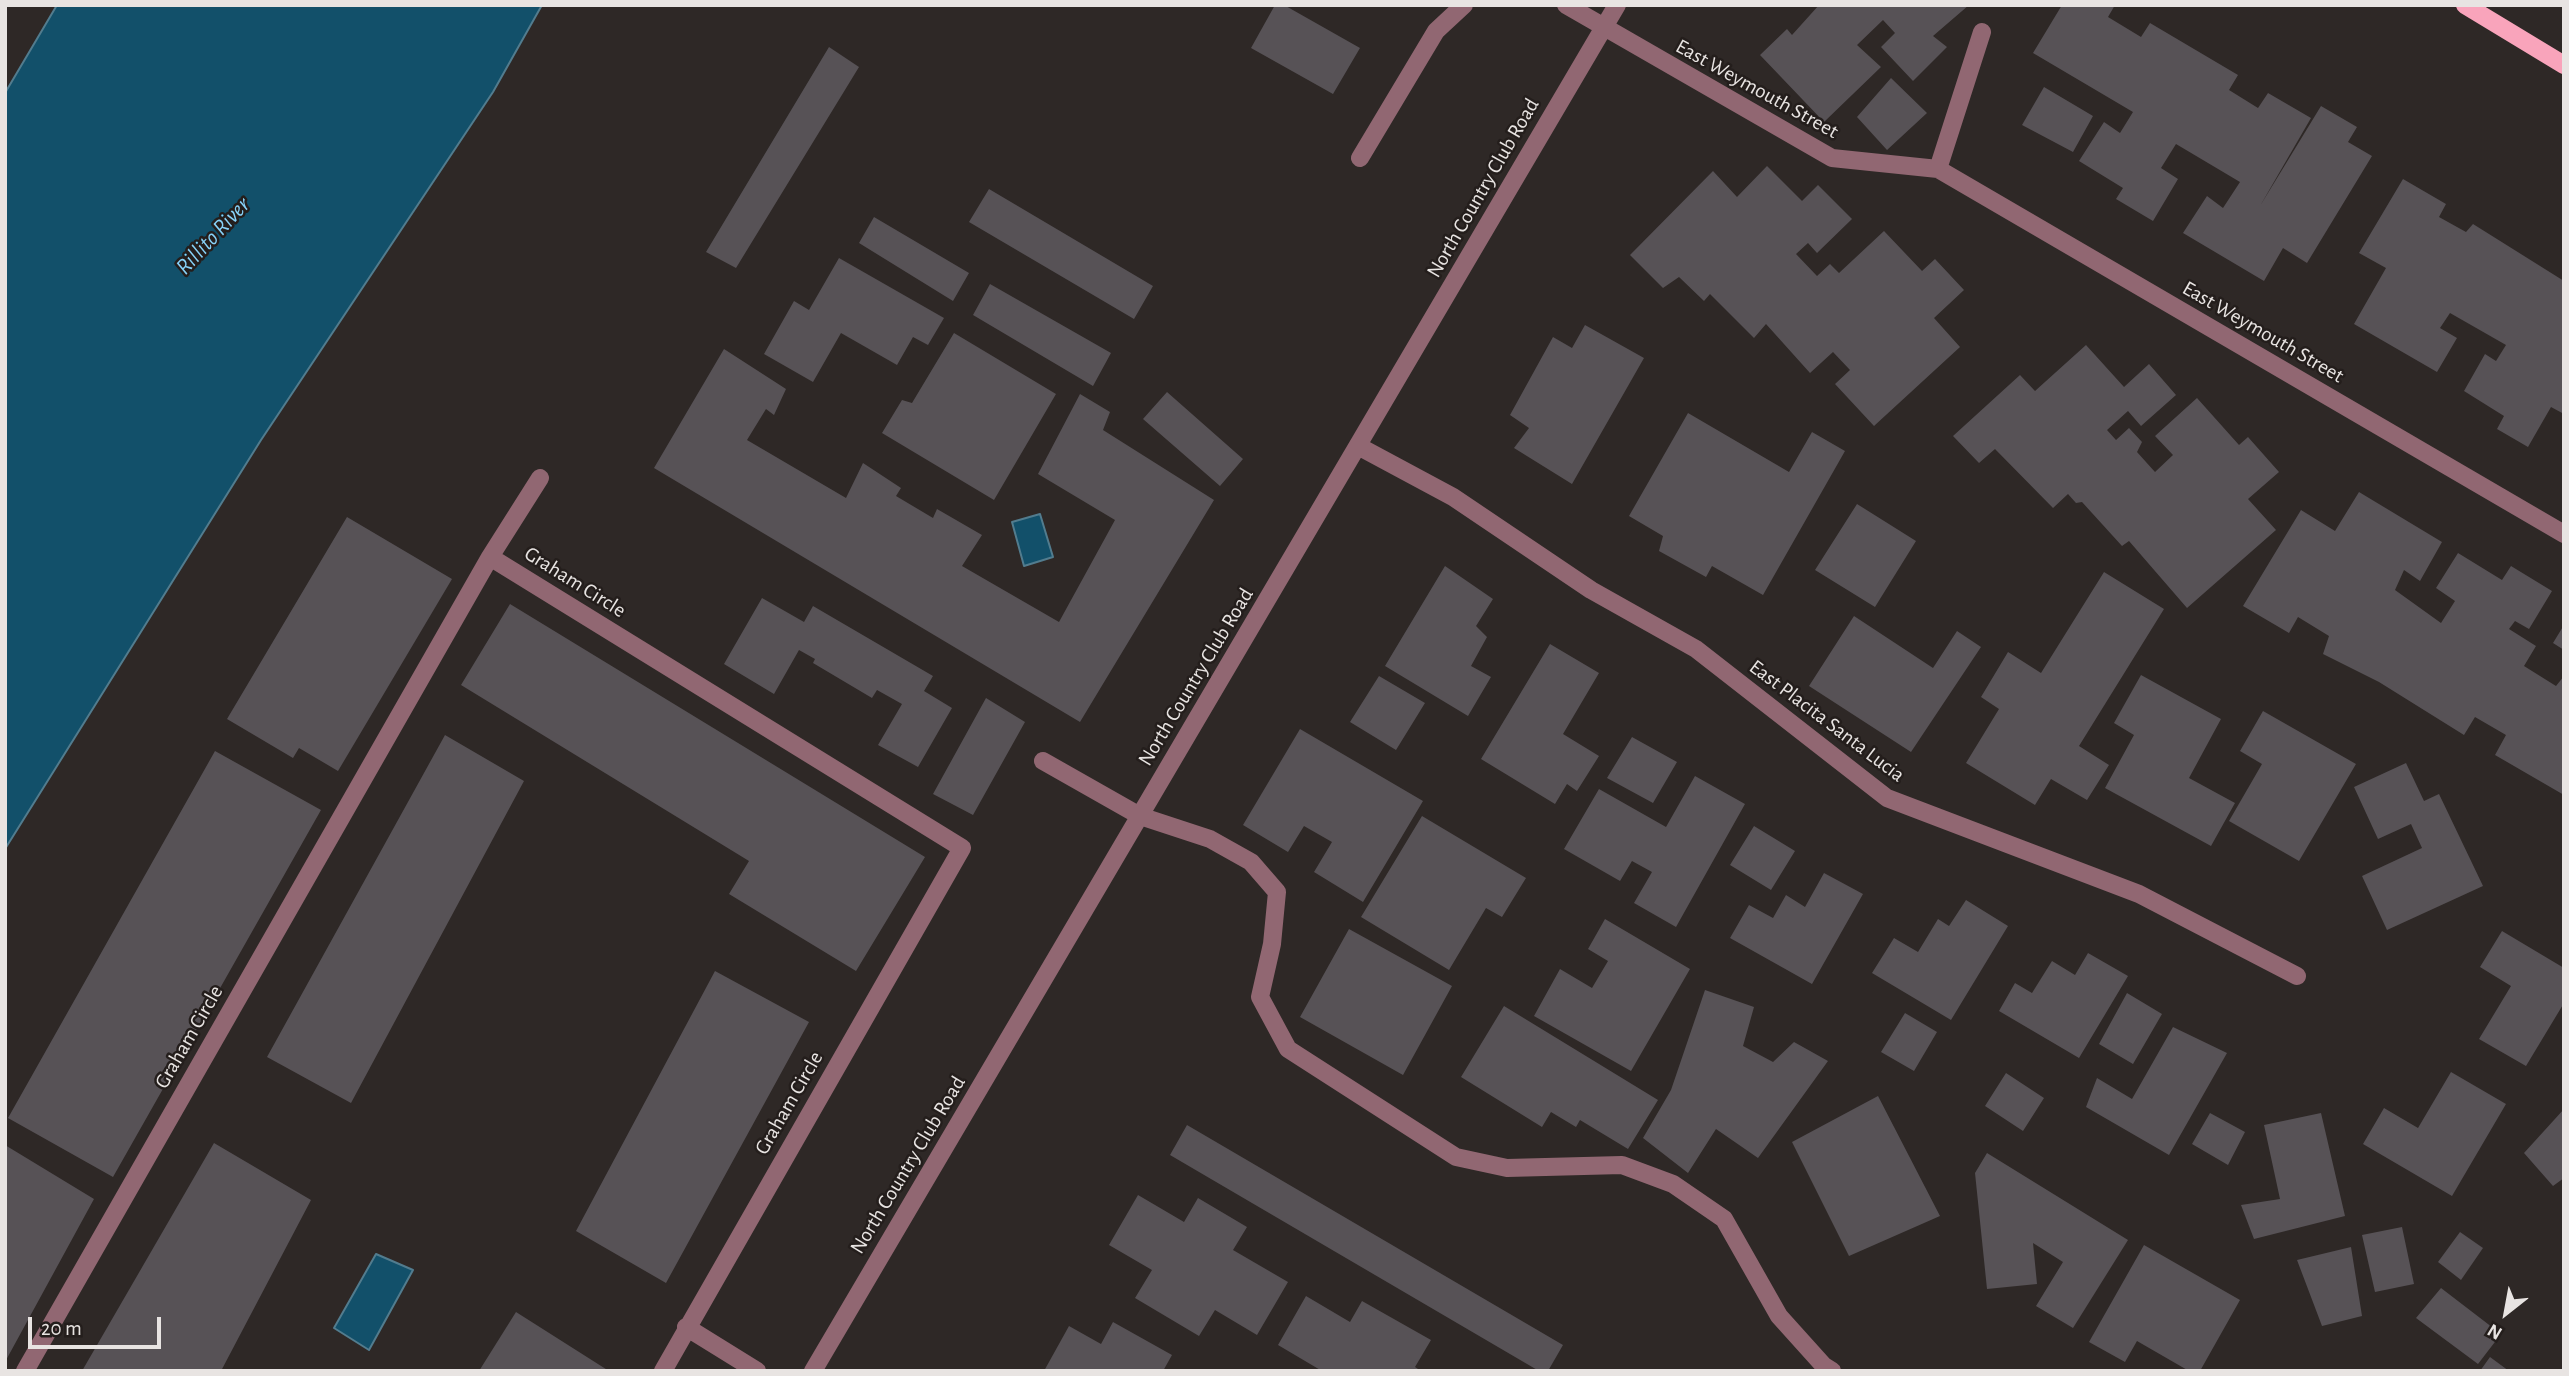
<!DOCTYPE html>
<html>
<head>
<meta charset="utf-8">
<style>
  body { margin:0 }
  #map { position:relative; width:2569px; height:1376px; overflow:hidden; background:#2e2826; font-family:"Alegreya Sans",sans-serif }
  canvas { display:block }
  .frame { position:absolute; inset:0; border:7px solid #e8e4e2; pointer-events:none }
  .north { position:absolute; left:2471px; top:1278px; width:70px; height:70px; -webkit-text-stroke:5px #241e1c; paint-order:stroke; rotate:211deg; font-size:19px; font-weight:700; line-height:28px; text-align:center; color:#e8e4e2 }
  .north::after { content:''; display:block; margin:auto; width:24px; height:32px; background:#e8e4e2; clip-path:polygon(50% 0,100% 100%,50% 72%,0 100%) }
  .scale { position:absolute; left:28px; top:1317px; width:133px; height:32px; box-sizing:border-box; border:4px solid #e8e4e2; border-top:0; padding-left:9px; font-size:21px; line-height:24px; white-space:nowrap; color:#e8e4e2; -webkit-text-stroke:5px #241e1c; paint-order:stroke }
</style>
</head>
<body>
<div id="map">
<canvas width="2569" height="1376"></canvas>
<div class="frame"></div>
<div class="north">N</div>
<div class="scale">20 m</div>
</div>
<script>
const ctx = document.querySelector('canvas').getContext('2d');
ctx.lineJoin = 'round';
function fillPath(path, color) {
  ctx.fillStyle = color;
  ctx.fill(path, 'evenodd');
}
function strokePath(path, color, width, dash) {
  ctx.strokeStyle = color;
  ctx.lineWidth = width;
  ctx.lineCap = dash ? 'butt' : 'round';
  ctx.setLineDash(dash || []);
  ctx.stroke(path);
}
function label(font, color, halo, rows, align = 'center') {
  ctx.font = font + ' "Alegreya Sans",sans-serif';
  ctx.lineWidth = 5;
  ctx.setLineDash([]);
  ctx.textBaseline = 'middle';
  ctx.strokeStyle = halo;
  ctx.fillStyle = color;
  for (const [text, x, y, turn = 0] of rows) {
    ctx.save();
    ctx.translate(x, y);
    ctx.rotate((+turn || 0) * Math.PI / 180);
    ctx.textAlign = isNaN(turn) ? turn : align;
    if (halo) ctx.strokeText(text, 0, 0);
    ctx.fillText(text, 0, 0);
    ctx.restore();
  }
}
const water = new Path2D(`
  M 57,5 L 542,5 L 493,92 L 261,440 L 5,849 L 5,93 Z
  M 1040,514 L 1053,557 L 1024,566 L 1012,522 Z
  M 376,1254 L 413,1270 L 369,1350 L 334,1328 Z`);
fillPath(water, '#12506a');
strokePath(water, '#527c8e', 2);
fillPath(new Path2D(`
  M 1275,5 L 1284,5 L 1360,48 L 1333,94 L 1251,48 Z
  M 1819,5 L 1969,5 L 1933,36 L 1947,47 L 1913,81 L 1881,47 L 1895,33 L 1883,20 L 1857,45 L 1881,67 L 1824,122 L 1760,55 L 1787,29 L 1792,35 Z
  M 2062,5 L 2115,5 L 2108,17 L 2141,37 L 2150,23 L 2238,75 L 2229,90 L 2258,108 L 2268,93 L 2311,118 L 2260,206 L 2321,106 L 2357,127 L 2348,142 L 2372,156 L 2307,263 L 2283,248 L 2264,281 L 2183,233 L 2207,196 L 2223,208 L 2240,182 L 2176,144 L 2161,168 L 2178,179 L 2153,221 L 2116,199 L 2123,188 L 2079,161 L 2104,122 L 2120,133 L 2133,112 L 2033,53 Z
  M 829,47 L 859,67 L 736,268 L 706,252 Z
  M 1891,78 L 1927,113 L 1887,150 L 1857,117 Z
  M 2044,87 L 2093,116 L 2073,152 L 2022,125 Z
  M 1767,166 L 1802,201 L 1818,185 L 1852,219 L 1817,253 L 1808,243 L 1796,254 L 1817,276 L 1830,264 L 1839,273 L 1884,231 L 1922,271 L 1935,259 L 1964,290 L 1934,318 L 1960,347 L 1874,426 L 1835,384 L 1850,370 L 1833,352 L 1810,373 L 1766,324 L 1754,338 L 1710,294 L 1704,301 L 1679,277 L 1663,288 L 1630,255 L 1713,171 L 1737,197 Z
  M 2403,179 L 2446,204 L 2439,217 L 2466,232 L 2473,224 L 2564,281 L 2564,414 L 2551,407 L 2528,447 L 2497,429 L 2504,416 L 2464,391 L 2485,354 L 2496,361 L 2506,345 L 2450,313 L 2440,328 L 2457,338 L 2437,372 L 2354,324 L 2386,268 L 2359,253 Z
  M 989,189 L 1153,286 L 1134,319 L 969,222 Z
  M 874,217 L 969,273 L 953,301 L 859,243 Z
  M 839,258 L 944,318 L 928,345 L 913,337 L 897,365 L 841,333 L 813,382 L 764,354 L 794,301 L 809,310 Z
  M 990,284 L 1111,353 L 1093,386 L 973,315 Z
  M 1585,325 L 1644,358 L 1572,484 L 1514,448 L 1529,428 L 1510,415 L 1553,337 L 1572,348 Z
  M 954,333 L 1056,394 L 994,500 L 882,433 L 902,400 L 912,403 Z
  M 2086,345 L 2124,387 L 2149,364 L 2176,395 L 2141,426 L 2128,411 L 2107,430 L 2116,440 L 2129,428 L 2142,442 L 2137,452 L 2155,472 L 2173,455 L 2155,436 L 2197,398 L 2239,445 L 2248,437 L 2279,472 L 2248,499 L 2276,530 L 2187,608 L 2129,541 L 2122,546 L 2082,502 L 2076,503 L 2068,494 L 2053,508 L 1995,449 L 1979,463 L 1953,436 L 2020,375 L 2035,391 Z
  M 724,349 L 786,389 L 774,415 L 766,409 L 747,440 L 846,498 L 863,463 L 901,488 L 896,496 L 933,518 L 937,509 L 982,535 L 962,566 L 1059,622 L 1115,520 L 1038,474 L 1080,394 L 1110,412 L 1103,430 L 1214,500 L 1080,722 L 654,468 Z
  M 1167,392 L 1243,459 L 1220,486 L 1143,419 Z
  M 1688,413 L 1789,472 L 1812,432 L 1845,451 L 1763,595 L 1712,566 L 1706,577 L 1659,551 L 1663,536 L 1629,516 Z
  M 2359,492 L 2442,542 L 2420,581 L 2404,570 L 2395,590 L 2441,623 L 2455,601 L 2436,588 L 2458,553 L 2502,580 L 2511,566 L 2552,591 L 2529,629 L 2515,621 L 2509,629 L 2536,646 L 2524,666 L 2556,686 L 2564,676 L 2564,795 L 2495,755 L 2506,735 L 2475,717 L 2464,735 L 2379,682 L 2323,654 L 2329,636 L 2298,617 L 2289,633 L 2243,606 L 2301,510 L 2335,531 Z
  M 1857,504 L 1916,541 L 1875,607 L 1815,570 Z
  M 347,517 L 452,579 L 338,771 L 299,748 L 293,758 L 227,719 Z
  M 1445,566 L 1493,599 L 1476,626 L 1487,637 L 1471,666 L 1491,677 L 1468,716 L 1385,666 Z
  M 2104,572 L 2164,609 L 2079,746 L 2109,765 L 2087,800 L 2051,779 L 2035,805 L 1966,763 L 1999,709 L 1981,697 L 2008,652 L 2041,673 Z
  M 762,598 L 804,622 L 813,606 L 933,676 L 924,691 L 952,708 L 918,767 L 878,745 L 902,704 L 877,690 L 872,698 L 813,663 L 815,659 L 799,650 L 774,694 L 724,664 Z
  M 510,604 L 925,857 L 856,971 L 729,894 L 749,861 L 461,685 Z
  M 1854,616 L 1933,668 L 1957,631 L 1981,647 L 1911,752 L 1809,686 Z
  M 2564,625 L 2564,650 L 2553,643 Z
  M 1550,644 L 1599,673 L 1563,734 L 1599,756 L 1577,791 L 1567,784 L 1555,804 L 1481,759 Z
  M 2141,675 L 2221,719 L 2189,778 L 2235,803 L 2211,846 L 2105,788 L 2134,735 L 2114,723 Z
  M 1379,676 L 1425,703 L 1396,750 L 1350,722 Z
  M 986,698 L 1025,722 L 973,815 L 933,794 Z
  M 2263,711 L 2356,764 L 2299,861 L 2229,821 L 2262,764 L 2240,751 Z
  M 1300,729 L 1423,801 L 1363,902 L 1314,872 L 1332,842 L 1304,826 L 1288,852 L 1243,825 Z
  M 445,735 L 524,781 L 351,1103 L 267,1057 Z
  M 1632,737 L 1677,762 L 1653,803 L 1607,778 Z
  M 215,751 L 321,810 L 113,1177 L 8,1118 Z
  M 2406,763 L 2424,801 L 2439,794 L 2483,886 L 2387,930 L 2362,876 L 2422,848 L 2411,824 L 2378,839 L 2354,787 Z
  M 1695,776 L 1745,804 L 1676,927 L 1634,903 L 1652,872 L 1632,861 L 1620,881 L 1564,849 L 1599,789 L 1666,827 Z
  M 1422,816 L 1526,878 L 1502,917 L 1486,908 L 1449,970 L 1361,917 Z
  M 1754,826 L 1795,851 L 1771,890 L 1730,865 Z
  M 1824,873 L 1863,894 L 1812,984 L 1730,938 L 1749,905 L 1773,918 L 1786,895 L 1805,907 Z
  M 1966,900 L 2008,926 L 1951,1020 L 1872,973 L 1894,938 L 1918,952 L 1938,919 L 1949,926 Z
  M 1605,919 L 1690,969 L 1631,1071 L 1534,1016 L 1560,969 L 1592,988 L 1608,961 L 1588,949 Z
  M 1349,929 L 1452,986 L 1403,1075 L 1300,1017 Z
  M 2502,931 L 2564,968 L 2564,1003 L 2526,1066 L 2479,1039 L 2511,986 L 2480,967 Z
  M 2088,953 L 2128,976 L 2079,1058 L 1999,1011 L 2015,983 L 2032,993 L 2052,961 L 2075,975 Z
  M 715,971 L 809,1022 L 666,1283 L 576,1231 Z
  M 1705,990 L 1754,1007 L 1743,1046 L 1773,1062 L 1794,1042 L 1828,1061 L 1758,1158 L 1716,1129 L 1688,1173 L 1643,1138 L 1671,1090 Z
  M 2127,993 L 2162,1014 L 2133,1064 L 2099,1044 Z
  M 1504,1006 L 1658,1100 L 1628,1149 L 1580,1120 L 1576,1127 L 1551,1112 L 1542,1127 L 1461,1077 Z
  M 1905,1013 L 1937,1032 L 1914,1071 L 1881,1052 Z
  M 2173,1027 L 2227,1053 L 2169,1155 L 2086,1107 L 2097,1078 L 2132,1099 Z
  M 2451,1072 L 2506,1104 L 2452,1196 L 2363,1144 L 2384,1108 L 2418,1128 Z
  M 2006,1073 L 2044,1098 L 2023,1131 L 1985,1106 Z
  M 1878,1096 L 1940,1216 L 1849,1256 L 1792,1142 Z
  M 2564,1109 L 2564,1178 L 2553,1186 L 2524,1153 Z
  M 2210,1113 L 2245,1132 L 2228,1165 L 2192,1144 Z
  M 2321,1113 L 2345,1216 L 2254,1239 L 2241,1205 L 2280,1199 L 2264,1125 Z
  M 1187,1125 L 1563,1345 L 1548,1371 L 1539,1371 L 1170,1155 Z
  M 214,1143 L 311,1200 L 221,1371 L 82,1371 Z
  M 5,1145 L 94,1199 L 5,1362 Z
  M 1987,1153 L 2128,1240 L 2073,1328 L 2036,1306 L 2063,1262 L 2033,1243 L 2037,1284 L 1987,1289 L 1975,1173 Z
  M 1138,1195 L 1184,1222 L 1198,1198 L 1247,1227 L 1233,1250 L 1288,1282 L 1257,1335 L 1215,1310 L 1199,1336 L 1135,1298 L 1152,1270 L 1109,1245 Z
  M 2402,1227 L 2414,1284 L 2375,1292 L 2362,1235 Z
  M 2460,1232 L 2483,1248 L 2461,1280 L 2438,1262 Z
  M 2144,1245 L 2240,1300 L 2200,1371 L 2189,1371 L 2137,1341 L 2125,1362 L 2089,1342 Z
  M 2351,1247 L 2362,1316 L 2322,1326 L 2297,1260 Z
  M 2441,1288 L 2501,1334 L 2478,1364 L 2416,1318 Z
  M 1306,1296 L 1350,1322 L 1362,1301 L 1431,1340 L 1415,1367 L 1421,1371 L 1322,1371 L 1278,1345 Z
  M 516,1312 L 609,1371 L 479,1371 Z
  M 1113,1322 L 1172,1355 L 1163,1371 L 1044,1371 L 1069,1326 L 1101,1344 Z
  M 2490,1357 L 2509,1371 L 2480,1371 Z`), '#575256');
strokePath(new Path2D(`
  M 1566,5 L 1832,158 L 1938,169 L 2564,534
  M 1360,158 L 1436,31 L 1464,5
  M 1938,169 L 1982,32
  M 1358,446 L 1453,497 L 1591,590 L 1696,649 L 1887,798 L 2139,894 L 2297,976
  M 490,557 L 540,478
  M 1043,761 L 1140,816 L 1210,839 L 1251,862 L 1277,892 L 1272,944 L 1260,997 L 1288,1049 L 1456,1157 L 1507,1168 L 1622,1165 L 1673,1184 L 1724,1219 L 1779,1316 L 1824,1366 L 1832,1371
  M 686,1327 L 757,1371
  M 25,1371 L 490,557 L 962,848 L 663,1371
  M 813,1371 L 1617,5`), '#916772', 18);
strokePath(new Path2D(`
  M 2465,5 L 2564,65`), '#f9a4bb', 18);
label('21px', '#e8e4e2', '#241e1c', [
  ["East Weymouth Street",1757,89,29],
  ["North Country Club Road",1483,188,-60],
  ["East Weymouth Street",2263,332,30],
  ["Graham Circle",575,582,32],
  ["North Country Club Road",1196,677,-59],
  ["East Placita Santa Lucia",1827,721,37],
  ["Graham Circle",189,1037,-60],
  ["Graham Circle",789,1103,-60],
  ["North Country Club Road",908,1165,-59]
]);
label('italic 23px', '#87d2f8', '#241e1c', [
  ["Rillito River",213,236,-47]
]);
</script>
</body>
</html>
